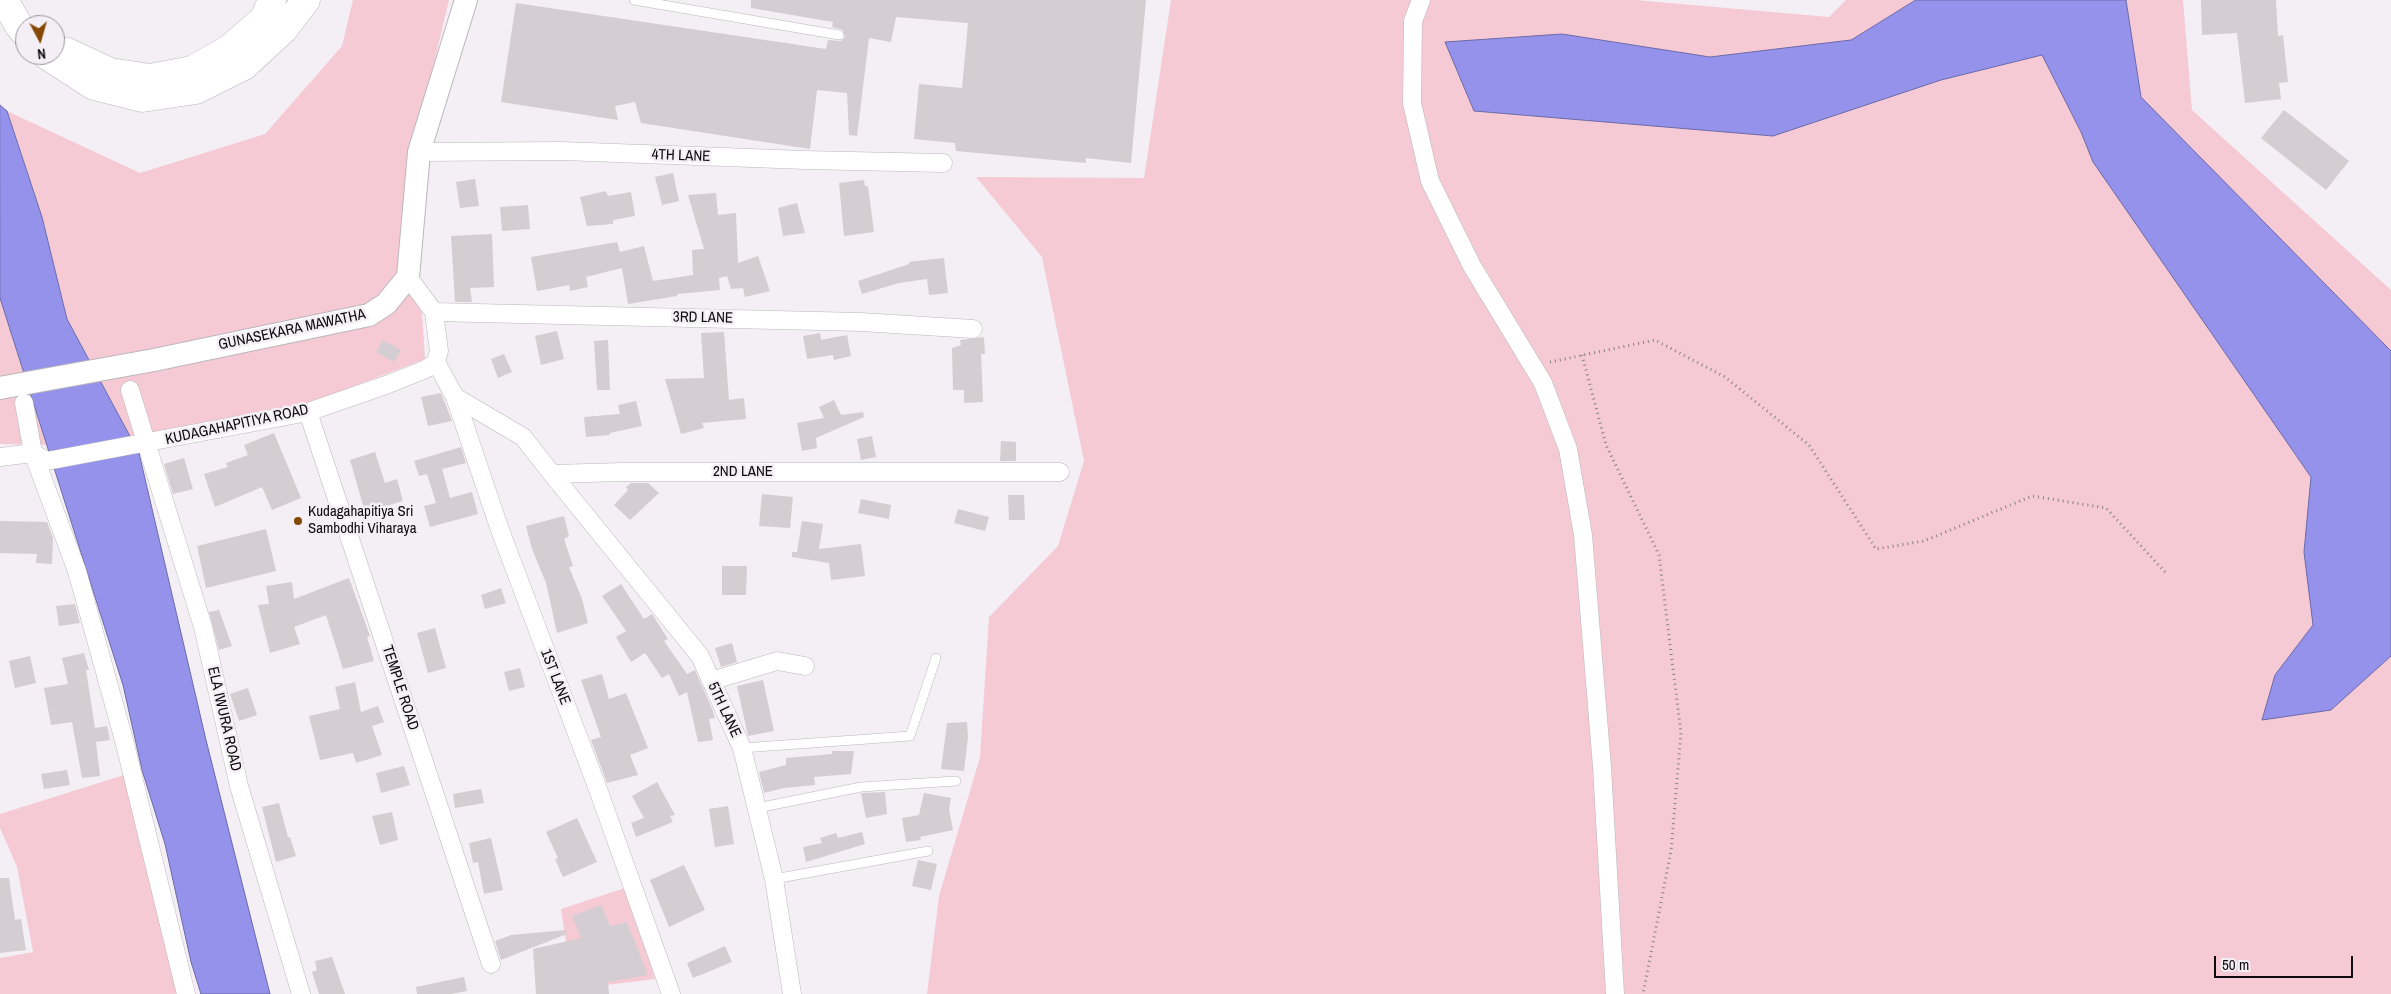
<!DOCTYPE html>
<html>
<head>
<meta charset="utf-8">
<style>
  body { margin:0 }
  #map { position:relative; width:2391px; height:994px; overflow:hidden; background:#f4eff5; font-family:"Archivo Narrow",sans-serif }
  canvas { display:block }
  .north { position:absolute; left:15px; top:15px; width:50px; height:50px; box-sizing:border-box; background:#f4eff5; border:1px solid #989498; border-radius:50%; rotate:174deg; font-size:14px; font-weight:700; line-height:20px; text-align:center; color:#0d0b0d }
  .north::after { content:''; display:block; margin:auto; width:18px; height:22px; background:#844803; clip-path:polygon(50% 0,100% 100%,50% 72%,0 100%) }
  .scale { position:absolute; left:2214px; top:956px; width:139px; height:22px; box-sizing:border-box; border:2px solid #0d0b0d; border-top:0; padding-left:6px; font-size:15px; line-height:18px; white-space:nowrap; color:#0d0b0d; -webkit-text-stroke:4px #f4eff5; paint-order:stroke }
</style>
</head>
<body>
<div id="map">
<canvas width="2391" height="994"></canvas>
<div class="north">N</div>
<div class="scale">50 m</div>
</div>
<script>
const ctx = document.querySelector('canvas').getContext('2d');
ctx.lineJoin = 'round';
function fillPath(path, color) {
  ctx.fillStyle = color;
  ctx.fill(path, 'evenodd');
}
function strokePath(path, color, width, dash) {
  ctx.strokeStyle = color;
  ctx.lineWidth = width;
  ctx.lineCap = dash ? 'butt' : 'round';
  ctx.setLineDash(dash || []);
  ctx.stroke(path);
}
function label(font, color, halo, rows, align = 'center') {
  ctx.font = font + ' "Archivo Narrow",sans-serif';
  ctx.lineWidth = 5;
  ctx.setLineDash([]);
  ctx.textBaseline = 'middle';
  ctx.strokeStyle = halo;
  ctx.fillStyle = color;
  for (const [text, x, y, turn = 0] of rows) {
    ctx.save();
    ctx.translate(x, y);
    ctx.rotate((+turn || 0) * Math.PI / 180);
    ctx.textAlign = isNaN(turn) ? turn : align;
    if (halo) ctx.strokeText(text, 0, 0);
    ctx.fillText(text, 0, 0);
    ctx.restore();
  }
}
fillPath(new Path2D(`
  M 353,0 L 449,0 L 408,172 L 400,270 L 422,313 L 425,359 L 302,406 L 130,436 L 67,319 L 42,217 L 7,111 L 140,173 L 265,134 L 342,46 Z
  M 1171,0 L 1635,0 L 1829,17 L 1846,0 L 2183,0 L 2192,110 L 2391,290 L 2391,994 L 927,994 L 939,896 L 980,757 L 989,617 L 1058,546 L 1084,461 L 1042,257 L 976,177 L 1144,178 Z
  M 0,298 L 1,301 L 46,445 L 0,444 Z
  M 124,775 L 177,994 L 0,994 L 0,958 L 33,952 L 17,867 L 0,828 L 0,814 Z
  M 628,887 L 655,979 L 573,989 L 561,909 Z`), '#f6cad5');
const water = new Path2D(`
  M 1916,0 L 2126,0 L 2141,97 L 2391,351 L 2391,656 L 2331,710 L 2262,720 L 2275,675 L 2313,625 L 2304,552 L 2311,477 L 2093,162 L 2081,132 L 2042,55 L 1941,80 L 1773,136 L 1474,111 L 1445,42 L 1562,34 L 1710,57 L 1851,40 Z
  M 0,105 L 7,111 L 42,217 L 67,319 L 139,453 L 206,740 L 270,994 L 201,994 L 191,962 L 165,844 L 142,770 L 123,685 L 0,298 Z`);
fillPath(water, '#9492eb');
strokePath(water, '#6c6aa8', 1);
fillPath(new Path2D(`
  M 751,0 L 1146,0 L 1131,163 L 1086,158 L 1086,163 L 956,151 L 955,143 L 914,139 L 919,84 L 962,88 L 968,23 L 896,17 L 891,42 L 869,38 L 857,136 L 849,135 L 847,93 L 817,90 L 810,149 L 641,123 L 635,102 L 615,106 L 618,120 L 501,102 L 516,3 L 826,49 L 828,40 L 841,41 L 845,37 L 843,30 L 832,27 L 833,22 L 751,8 Z
  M 2201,0 L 2276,0 L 2278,36 L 2283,35 L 2288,82 L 2279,83 L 2281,99 L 2245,103 L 2237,33 L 2202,35 Z
  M 2284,110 L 2349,161 L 2326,190 L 2261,138 Z
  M 673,173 L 679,201 L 662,205 L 655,177 Z
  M 475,179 L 479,206 L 460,208 L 456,182 Z
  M 864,180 L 865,186 L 868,186 L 874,232 L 844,236 L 839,183 Z
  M 606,191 L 608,196 L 631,192 L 635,216 L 613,220 L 613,224 L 587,226 L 580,197 Z
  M 716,193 L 718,215 L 736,213 L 738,263 L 758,256 L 770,291 L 745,297 L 743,288 L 731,289 L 727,276 L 719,278 L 720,290 L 677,294 L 677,296 L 628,304 L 622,268 L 586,277 L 588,287 L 570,291 L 569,285 L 537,291 L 531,257 L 617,242 L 620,252 L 644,246 L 653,281 L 693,275 L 692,250 L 704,249 L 688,195 Z
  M 797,203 L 805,233 L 783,236 L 778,208 Z
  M 528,205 L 530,229 L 502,231 L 500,207 Z
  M 492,234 L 494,287 L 470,288 L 472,302 L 455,302 L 451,236 Z
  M 944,258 L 948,293 L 929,295 L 927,279 L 899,283 L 862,294 L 858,281 L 909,264 L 909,262 Z
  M 557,331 L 564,359 L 541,365 L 535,336 Z
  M 724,332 L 729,400 L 744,398 L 746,419 L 702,423 L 704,428 L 681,434 L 665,379 L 704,378 L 701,333 Z
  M 820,333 L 821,340 L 847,335 L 851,356 L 834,360 L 833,355 L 807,359 L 803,336 Z
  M 984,337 L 985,354 L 981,354 L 983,402 L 964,403 L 964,390 L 953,390 L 952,348 L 961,345 L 960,340 Z
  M 383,340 L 401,350 L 394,362 L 376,352 Z
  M 608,340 L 610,390 L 597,390 L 594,341 Z
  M 504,354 L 512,372 L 498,378 L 491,359 Z
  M 441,393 L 452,421 L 428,426 L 421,397 Z
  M 834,400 L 841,415 L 863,412 L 864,417 L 816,438 L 817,448 L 802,451 L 797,423 L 824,418 L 819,407 Z
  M 636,401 L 642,426 L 610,433 L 610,435 L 586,437 L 584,417 L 620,414 L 618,405 Z
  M 274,433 L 301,498 L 272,510 L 262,487 L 215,507 L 204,474 L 228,467 L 226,463 L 248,455 L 244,445 Z
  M 872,436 L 876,457 L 861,460 L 857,439 Z
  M 1001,441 L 1016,442 L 1016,461 L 1000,461 Z
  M 461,447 L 466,463 L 442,469 L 450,498 L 472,492 L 478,514 L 430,527 L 424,506 L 436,503 L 427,474 L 419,476 L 414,461 Z
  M 375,452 L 385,483 L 397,479 L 403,501 L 365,512 L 350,460 Z
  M 184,458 L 193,489 L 173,494 L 164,464 Z
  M 631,483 L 648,483 L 659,493 L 630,520 L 614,505 L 628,490 L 626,487 Z
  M 762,494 L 793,497 L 790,528 L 759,526 Z
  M 1008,495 L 1024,495 L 1025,520 L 1009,520 Z
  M 861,499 L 891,505 L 889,519 L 858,513 Z
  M 958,509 L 989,517 L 985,531 L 954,523 Z
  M 564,516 L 569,536 L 564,539 L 573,566 L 569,567 L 582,599 L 588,623 L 557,633 L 546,583 L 532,549 L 526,526 Z
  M 0,521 L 47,522 L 53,538 L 52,564 L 36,563 L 37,554 L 0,553 Z
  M 802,521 L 823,524 L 819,549 L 861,544 L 865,576 L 831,580 L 829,563 L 792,557 L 792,552 L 797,552 Z
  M 266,529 L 276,571 L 206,588 L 197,546 Z
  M 722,566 L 747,566 L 746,595 L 722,595 Z
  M 349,578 L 370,636 L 367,637 L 374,661 L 343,669 L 326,615 L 294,627 L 300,644 L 270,653 L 258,605 L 269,604 L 266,586 L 292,582 L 294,599 Z
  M 621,584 L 644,619 L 652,614 L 668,639 L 664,641 L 687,674 L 695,670 L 713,711 L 715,718 L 709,719 L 713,740 L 698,742 L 687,692 L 679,696 L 669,674 L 662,678 L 645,653 L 631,662 L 616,637 L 626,631 L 602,596 Z
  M 501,588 L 506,603 L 485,609 L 481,595 Z
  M 75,604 L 80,623 L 59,626 L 56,606 Z
  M 219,610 L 232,646 L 219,650 L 209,612 Z
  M 435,628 L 446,668 L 428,673 L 417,633 Z
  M 732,643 L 737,662 L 721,667 L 715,648 Z
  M 84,653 L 89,670 L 86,670 L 95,728 L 107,726 L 110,740 L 96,742 L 100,776 L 82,778 L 72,722 L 51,725 L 44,688 L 68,684 L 62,658 Z
  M 30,656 L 36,683 L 15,688 L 9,661 Z
  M 520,668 L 525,687 L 509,691 L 504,672 Z
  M 602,674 L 609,699 L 626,693 L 648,748 L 630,755 L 638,775 L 607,783 L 591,740 L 601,737 L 581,680 Z
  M 763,680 L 774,731 L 748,736 L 737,686 Z
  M 355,682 L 361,712 L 378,706 L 384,722 L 372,726 L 382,755 L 356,763 L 353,753 L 320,760 L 309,716 L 340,709 L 335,687 Z
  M 248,688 L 257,715 L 239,721 L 230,694 Z
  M 967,722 L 968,737 L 964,771 L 941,769 L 947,723 Z
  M 832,751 L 854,751 L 851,774 L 814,777 L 815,785 L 784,788 L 764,793 L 759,772 L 786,765 L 786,758 L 832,754 Z
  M 404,766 L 410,785 L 381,793 L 376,773 Z
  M 67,770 L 70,785 L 44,789 L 41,774 Z
  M 657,782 L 675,815 L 670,816 L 673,822 L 636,837 L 631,823 L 644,818 L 632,796 Z
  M 481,789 L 484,803 L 455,808 L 453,794 Z
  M 885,792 L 887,814 L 866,818 L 861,793 Z
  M 924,793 L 951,798 L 949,809 L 953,830 L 920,837 L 921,840 L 906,842 L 902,818 L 919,815 Z
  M 279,803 L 288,837 L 290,837 L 296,856 L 276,862 L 262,807 Z
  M 728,806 L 734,844 L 715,847 L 709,809 Z
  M 392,812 L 398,840 L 380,845 L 372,816 Z
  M 577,818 L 597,862 L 563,877 L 555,859 L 558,858 L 546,832 Z
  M 862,832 L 865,844 L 806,862 L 803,847 L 822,843 L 820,838 L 836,833 L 838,838 Z
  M 491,838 L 503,890 L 484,894 L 478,862 L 473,863 L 469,843 Z
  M 918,860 L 937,864 L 931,890 L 912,886 Z
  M 684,865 L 705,910 L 669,927 L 650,880 Z
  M 0,878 L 9,878 L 15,920 L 21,919 L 26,950 L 0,953 Z
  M 601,905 L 610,926 L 627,922 L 648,975 L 608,982 L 609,994 L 536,994 L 533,949 L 581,938 L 572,916 Z
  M 566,930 L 567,934 L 501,960 L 495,941 L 511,935 Z
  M 725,946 L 732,962 L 693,978 L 687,963 Z
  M 332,957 L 345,994 L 319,994 L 312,972 L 317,970 L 315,961 Z
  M 464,977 L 467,991 L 451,994 L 417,994 L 416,987 Z`), '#d4cdd1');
const service = new Path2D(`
  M 634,0 L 839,35
  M 742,748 L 910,736 L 936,658
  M 757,808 L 861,787 L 956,781
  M 774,879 L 928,851`);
const minor = new Path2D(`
  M 1421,0 L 1413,21 L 1412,103 L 1430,181 L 1472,266 L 1543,383 L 1568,449 L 1583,535 L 1602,767 L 1615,994
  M 419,152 L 562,151 L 805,160 L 943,163
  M 434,312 L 861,322 L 973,329
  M 436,362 L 455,397 L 500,530 L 599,792 L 671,994
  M 130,390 L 203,627 L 239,786 L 301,994
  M 455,397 L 523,437 L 552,474 L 623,472 L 1060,472
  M 24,403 L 33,453 L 77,571 L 125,744 L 186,994
  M 308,412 L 491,964
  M 0,457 L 33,453 L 47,461 L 308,412 L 386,385 L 426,369 L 436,362 L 439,351 L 434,312 L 408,277
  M 552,474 L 700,656 L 742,748 L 774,879 L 792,994
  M 711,681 L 777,661 L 805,666`);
const tertiary = new Path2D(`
  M 0,388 L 154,360 L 369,315 L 386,304 L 408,277 L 419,152 L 466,0`);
const motorway = new Path2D(`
  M 4,0 L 19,26 L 25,33
  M 67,52 L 110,72 L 150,78 L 192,70 L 229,49 L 264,19 L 272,0
  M 46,55 L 94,86 L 142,98 L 196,90 L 244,66 L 284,29 L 306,0`);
strokePath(service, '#bbb6bc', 10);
strokePath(minor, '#bbb6bc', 19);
strokePath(tertiary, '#bbb6bc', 24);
strokePath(motorway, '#bbb6bc', 29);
strokePath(new Path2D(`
  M 1582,355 L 1606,445 L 1659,555 L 1681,733 L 1671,851 L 1643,994
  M 1550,362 L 1655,340 L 1725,377 L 1809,445 L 1876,549 L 1924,541 L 2032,496 L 2106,508 L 2166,573`), '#858286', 3, [1, 4]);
strokePath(service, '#fff', 9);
strokePath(minor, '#fff', 18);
strokePath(tertiary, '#fff', 22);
strokePath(motorway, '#fff', 28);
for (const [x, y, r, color] of [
  [298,521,5,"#844803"]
]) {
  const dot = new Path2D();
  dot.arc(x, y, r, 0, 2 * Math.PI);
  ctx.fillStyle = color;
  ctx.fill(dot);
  strokePath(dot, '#f4eff5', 2);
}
label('15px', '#0d0b0d', '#f4eff5', [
  ["4TH LANE",681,156,2],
  ["3RD LANE",703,318,1],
  ["GUNASEKARA MAWATHA",292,330,-12],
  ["KUDAGAHAPITIYA ROAD",237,425,-12],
  ["2ND LANE",743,472],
  ["1ST LANE",555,677,69],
  ["TEMPLE ROAD",400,688,72],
  ["5TH LANE",724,710,65],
  ["ELA IWURA ROAD",224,719,77]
]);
label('15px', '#0d0b0d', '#f4eff5', [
  ["Kudagahapitiya Sri",308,512],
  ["Sambodhi Viharaya",308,529]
], 'left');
</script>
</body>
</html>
